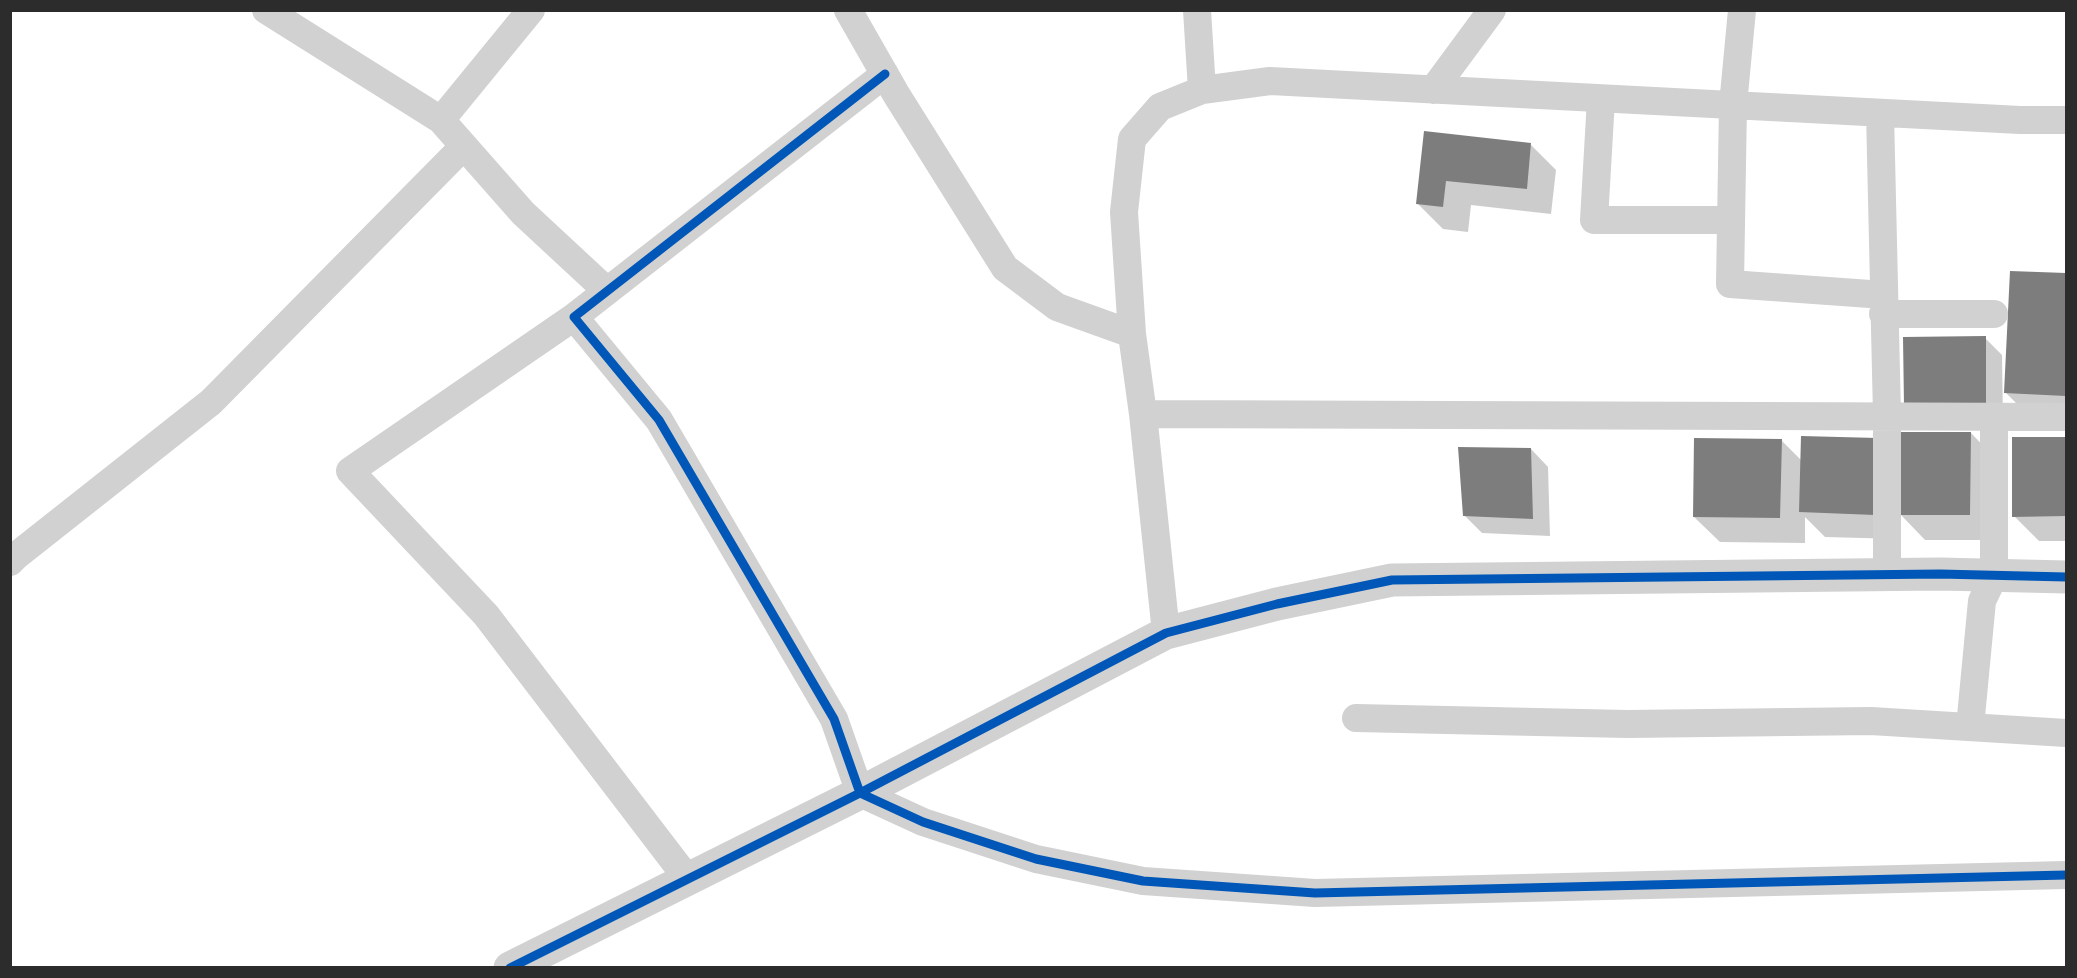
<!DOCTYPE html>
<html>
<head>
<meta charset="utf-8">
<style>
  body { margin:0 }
  #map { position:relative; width:2077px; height:978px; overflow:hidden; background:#fff; font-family:"Alegreya Sans",sans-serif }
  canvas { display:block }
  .frame { position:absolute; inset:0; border:12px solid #2c2c2c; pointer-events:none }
</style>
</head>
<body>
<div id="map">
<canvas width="2077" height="978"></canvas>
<div class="frame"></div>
</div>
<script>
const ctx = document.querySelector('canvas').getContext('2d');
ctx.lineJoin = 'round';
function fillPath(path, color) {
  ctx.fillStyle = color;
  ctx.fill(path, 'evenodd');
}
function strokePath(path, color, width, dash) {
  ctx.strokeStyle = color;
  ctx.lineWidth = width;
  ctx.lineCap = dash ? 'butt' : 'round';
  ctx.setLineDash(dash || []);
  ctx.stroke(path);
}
fillPath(new Path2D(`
  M 1425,133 L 1531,145 L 1556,170 L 1551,214 L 1471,205 L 1468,232 L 1443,229 L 1418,204 Z
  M 2012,272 L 2066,275 L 2066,419 L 2031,418 L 2005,392 Z
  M 1985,338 L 2002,355 L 2003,421 L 1904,339 Z
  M 1971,433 L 1996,459 L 1995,540 L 1925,540 L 1901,515 L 1900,539 L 1825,537 L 1805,517 L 1805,543 L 1720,542 L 1694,517 L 1781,440 L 1802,461 L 1877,440 Z
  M 2066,438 L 2066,541 L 2039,541 L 2014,516 L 2013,439 Z
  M 1531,449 L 1548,467 L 1550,536 L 1482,533 L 1465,516 Z`), '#0003');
fillPath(new Path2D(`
  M 1424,131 L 1531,143 L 1527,189 L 1446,181 L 1443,207 L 1416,204 Z
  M 2010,271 L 2066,273 L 2066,396 L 2004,393 Z
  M 1986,336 L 1986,405 L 1904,406 L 1903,337 Z
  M 1899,432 L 1971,432 L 1970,515 L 1898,515 Z
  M 1801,436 L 1878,438 L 1875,515 L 1799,512 Z
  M 2012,437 L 2066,437 L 2066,516 L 2012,517 Z
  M 1694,438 L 1782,439 L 1780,518 L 1693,517 Z
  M 1458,447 L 1531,448 L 1533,519 L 1463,516 Z`), '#7d7d7d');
strokePath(new Path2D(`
  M 266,10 L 441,120 L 523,213 L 607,291
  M 848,10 L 896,94 L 1005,268 L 1057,307 L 1132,334
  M 1197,10 L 1202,90
  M 1742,10 L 1733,105 L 1730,284 L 1884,295
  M 885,74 L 574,317 L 659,420 L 834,719 L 860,793 L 923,822 L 1036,859 L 1143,881 L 1315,893 L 2066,875
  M 1433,90 L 1492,10
  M 1601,99 L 1594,220 L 1731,220
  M 1880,113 L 1887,415 L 1887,575
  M 441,120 L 531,10
  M 1883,314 L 1994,314
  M 574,317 L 350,471 L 486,615 L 687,878
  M 1143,414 L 2066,417
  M 10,562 L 16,556 L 211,402 L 464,146
  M 1166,633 L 1143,414 L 1132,334 L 1124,212 L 1132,139 L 1160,107 L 1202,90 L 1270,81 L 2020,120 L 2066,120
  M 1356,718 L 1627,724 L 1871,721 L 2066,733
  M 1970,727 L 1982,601 L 1994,576 L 1994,418`), '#d1d1d1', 28);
strokePath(new Path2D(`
  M 510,968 L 860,793 L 1166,633 L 1277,604 L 1392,580 L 1940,574 L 2066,577`), '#d1d1d1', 33);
strokePath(new Path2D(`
  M 885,74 L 574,317 L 659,420 L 834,719 L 860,793 L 923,822 L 1036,859 L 1143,881 L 1315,893 L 2066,875
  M 510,968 L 860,793 L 1166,633 L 1277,604 L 1392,580 L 1940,574 L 2066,577`), '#0057b8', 9);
</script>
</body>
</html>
